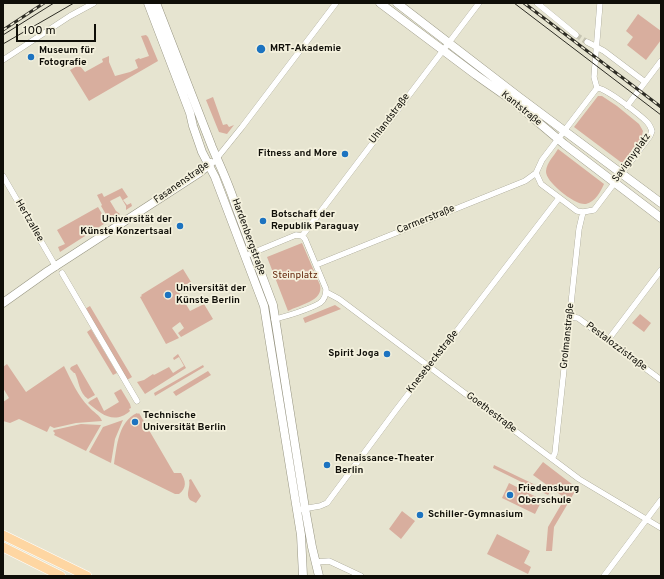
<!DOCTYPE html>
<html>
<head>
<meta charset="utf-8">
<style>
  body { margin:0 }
  #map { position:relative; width:664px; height:579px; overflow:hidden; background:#e6e4d0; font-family:Overpass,sans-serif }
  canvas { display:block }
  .frame { position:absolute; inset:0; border:4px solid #0f0e08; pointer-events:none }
  .scale { position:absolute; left:16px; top:24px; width:80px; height:18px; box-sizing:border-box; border:2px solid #0f0e08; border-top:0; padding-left:5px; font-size:12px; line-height:14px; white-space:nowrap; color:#0f0e08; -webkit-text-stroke:3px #f4f1dd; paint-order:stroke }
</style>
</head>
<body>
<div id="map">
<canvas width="664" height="579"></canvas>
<div class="frame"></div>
<div class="scale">100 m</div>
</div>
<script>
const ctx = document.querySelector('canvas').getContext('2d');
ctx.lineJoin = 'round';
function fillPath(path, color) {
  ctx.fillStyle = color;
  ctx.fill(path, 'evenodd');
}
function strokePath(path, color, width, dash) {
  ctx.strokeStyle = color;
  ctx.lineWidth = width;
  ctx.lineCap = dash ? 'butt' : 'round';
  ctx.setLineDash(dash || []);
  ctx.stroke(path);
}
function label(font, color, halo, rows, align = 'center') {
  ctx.font = font + ' Overpass,sans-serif';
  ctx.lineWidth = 3.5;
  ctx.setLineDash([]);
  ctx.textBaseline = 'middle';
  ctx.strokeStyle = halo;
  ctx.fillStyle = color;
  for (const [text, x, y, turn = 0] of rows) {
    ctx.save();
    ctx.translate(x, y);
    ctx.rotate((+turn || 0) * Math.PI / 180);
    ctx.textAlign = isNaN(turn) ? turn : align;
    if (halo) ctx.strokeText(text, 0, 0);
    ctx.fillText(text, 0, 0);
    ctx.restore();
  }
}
fillPath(new Path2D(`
  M 638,14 L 661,31 L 661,40 L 646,60 L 627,45 L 633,37 L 626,31 Z
  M 146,35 L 148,37 L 158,61 L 89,101 L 70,70 L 79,65 L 85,72 L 103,62 L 102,59 L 109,56 L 109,62 L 115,76 L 130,72 L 138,68 L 135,60 L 139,58 L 140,59 L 149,56 L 141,36 Z
  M 598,96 L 602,96 L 617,106 L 639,124 L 643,131 L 641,139 L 622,163 L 574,127 Z
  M 213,97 L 223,125 L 227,124 L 229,127 L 234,125 L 227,134 L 219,132 L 206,100 Z
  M 558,149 L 604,184 C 601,191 595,202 586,204 C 576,206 545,182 546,171 C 547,162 554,156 558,149 Z
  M 122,188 L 128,197 L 123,200 L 127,205 L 131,203 L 132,206 L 126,210 L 126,206 L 120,196 L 110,201 L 116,211 L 120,214 L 110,221 L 101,206 L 102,205 L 97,195 L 102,193 L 104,197 Z
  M 98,207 L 107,222 L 60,252 L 58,247 L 65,244 L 57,230 Z
  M 302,243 L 320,285 C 324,301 299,305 288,311 L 267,257 Z
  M 183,269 L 191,282 L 177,289 L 190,311 L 204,304 L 213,319 L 181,337 L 178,333 L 184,328 L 180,322 L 172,328 L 179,338 L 166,344 L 140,297 L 142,296 L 141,295 Z
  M 335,305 L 341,309 L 305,323 L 303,318 Z
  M 90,306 L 132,377 L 127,380 L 85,309 Z
  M 640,314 L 651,323 L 644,332 L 632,323 Z
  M 91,329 L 117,373 L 113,375 L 87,332 Z
  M 178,354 L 186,368 L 145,394 L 137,382 L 144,380 L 153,374 L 154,375 L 169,367 L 173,373 L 184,366 L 179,357 L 174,360 L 173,358 Z
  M 7,364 L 26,392 L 64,366 C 71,380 78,396 89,407 C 93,412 100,415 102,421 L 76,423 L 54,428 L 50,426 L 47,432 L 19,419 L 10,423 L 3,421 L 3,402 L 9,398 L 3,388 L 3,367 Z
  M 77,364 L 95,395 L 88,399 C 79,393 79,381 75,373 L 74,373 L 70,369 L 71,367 Z
  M 203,365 L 204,367 L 155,396 L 154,393 Z
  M 208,371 L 211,375 L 176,396 L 173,392 Z
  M 121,389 L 130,404 L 131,408 L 129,409 L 130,411 C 114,425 101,414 88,403 L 90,401 L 97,397 L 104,411 L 119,402 L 114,393 Z
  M 137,413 L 138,414 L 139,413 L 174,473 L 181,473 C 186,481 187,488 179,494 L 175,494 L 114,464 C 117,446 118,422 137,413 Z
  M 123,420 L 115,439 L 111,463 L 89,452 L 103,427 Z
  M 81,424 L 101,425 L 86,451 L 54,435 L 55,433 L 53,431 L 54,430 Z
  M 543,462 L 577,488 L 554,527 L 552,551 L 546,551 L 548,527 L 565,498 L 533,475 Z
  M 494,465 L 550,492 L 548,495 L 493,468 Z
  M 191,479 L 201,496 L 196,503 L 190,500 C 185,494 191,487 189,480 Z
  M 509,483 L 542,500 L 535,514 L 502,498 Z
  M 402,511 L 415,521 L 401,539 L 389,529 Z
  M 497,534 L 530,551 L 524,563 L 531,567 L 528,574 L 487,554 Z`), '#d8ae9e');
strokePath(new Path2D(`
  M 576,35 L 587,42`), '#c6c4b2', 5.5, [5.5, 3]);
const street = new Path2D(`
  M 537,3 L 576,35
  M 587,42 L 604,51 L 645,82
  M 3,60 L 70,16 L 94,3
  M 597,88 C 606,88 640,115 647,122 C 650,125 651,128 652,131 L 650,136 L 594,210 L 583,212 L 577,211 L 541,184 L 536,173 L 542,160 Z
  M 597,88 L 594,77 L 600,3
  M 627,106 L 661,61
  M 217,158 L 242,127 L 336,3
  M 3,176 L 56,267
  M 302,236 L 479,3
  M 250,254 L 296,235 L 302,236 L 305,239 L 326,289 C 326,294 324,300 320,303 C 310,309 285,317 274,319
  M 316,265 L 525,181 L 536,173
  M 62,273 L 137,401
  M 326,292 L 339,299 L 579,479 L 661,528
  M 570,317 L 578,318 L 661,380
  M 608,340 L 661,270
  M 552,459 L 555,453 L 579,229 L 583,212
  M 297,510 L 320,506 L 327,503 L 396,410 L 559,198
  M 316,562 L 329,561 L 361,576
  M 604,576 L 661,500`);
const secondary = new Path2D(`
  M 148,3 L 190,113 L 193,126 L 202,152 L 215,177 L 264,306 L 301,535 L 303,576
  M 156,3 L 212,147 C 220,166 229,184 235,204 L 273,305 L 305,508 L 312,547 L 319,576
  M 380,3 L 476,75 L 513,101 L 564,144 L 661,218
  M 397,3 L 519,97 L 661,203
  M 3,303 L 48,271 L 199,173 L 211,163`);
const primary = new Path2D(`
  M 3,535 L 87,576
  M 3,547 L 61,576`);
strokePath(street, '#979582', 6);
strokePath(secondary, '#979582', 9);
strokePath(primary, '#fff', 10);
strokePath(street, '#fff', 5.5);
strokePath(secondary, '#fff', 8);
strokePath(primary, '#fed6a2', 9);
strokePath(new Path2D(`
  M 514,3 L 661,115
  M 3,35 L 54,3
  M 3,44 L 74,3`), '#2d2c24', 1);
const rail = new Path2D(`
  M 524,3 L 661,107
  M 3,30 L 44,3`);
strokePath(rail, '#2d2c24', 3);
strokePath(rail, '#f4f1dd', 1.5, [4.5]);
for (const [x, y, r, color] of [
  [261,49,5,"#1c73c0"],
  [31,57,4,"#1c73c0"],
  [345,154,4,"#1c73c0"],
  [263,221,4,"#1c73c0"],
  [180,226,4,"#1c73c0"],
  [168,295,4,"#1c73c0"],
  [387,354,4,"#1c73c0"],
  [135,422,4,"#1c73c0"],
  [327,465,4,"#1c73c0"],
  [510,495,4,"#1c73c0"],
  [420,515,4,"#1c73c0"]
]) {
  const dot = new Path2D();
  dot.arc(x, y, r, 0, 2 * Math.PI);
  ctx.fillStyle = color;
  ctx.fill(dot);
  strokePath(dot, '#f4f1dd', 1.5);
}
label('bold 10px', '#0f0e08', '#f4f1dd', [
  ["MRT-Akademie",270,49],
  ["Museum für",39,51],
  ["Fotografie",39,63],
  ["Fitness and More",337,154,"right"],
  ["Botschaft der",271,215],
  ["Republik Paraguay",271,227],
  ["Universität der",172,220,"right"],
  ["Künste Konzertsaal",172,232,"right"],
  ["Universität der",176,289],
  ["Künste Berlin",176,301],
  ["Spirit Joga",379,354,"right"],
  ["Technische",143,416],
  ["Universität Berlin",143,428],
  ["Renaissance-Theater",335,459],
  ["Berlin",335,471],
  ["Friedensburg",518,489],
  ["Oberschule",518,501],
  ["Schiller-Gymnasium",428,515]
], 'left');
label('10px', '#0f0e08', '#f4f1dd', [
  ["Kantstraße",521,109,39],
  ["Uhlandstraße",390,119,-53],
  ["Savignyplatz",632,158,-54],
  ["Fasanenstraße",182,183,-35],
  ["Carmerstraße",426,220,-22],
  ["Hertzallee",29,221,60],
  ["Hardenbergstraße",248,237,70],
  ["Grolmanstraße",568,336,-84],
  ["Pestalozzistraße",616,347,37],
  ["Knesebeckstraße",433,362,-52],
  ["Goethestraße",491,413,37]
]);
label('10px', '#64270c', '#f4f1dd', [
  ["Steinplatz",295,276]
]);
</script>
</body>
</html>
